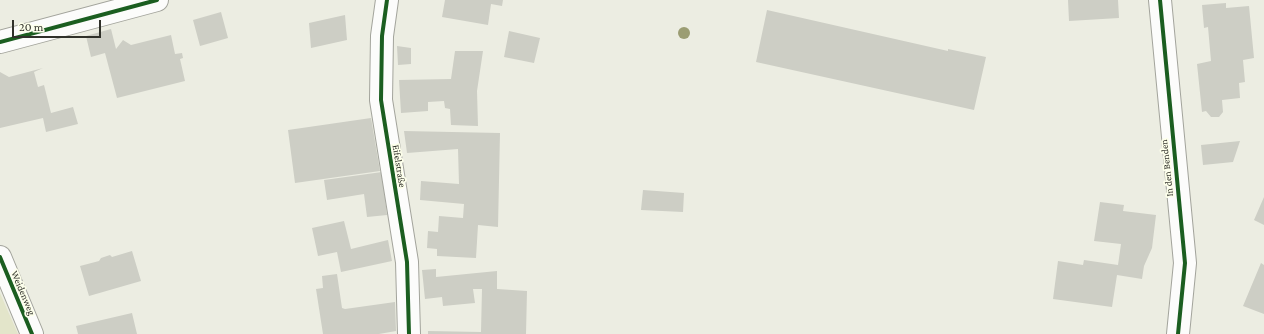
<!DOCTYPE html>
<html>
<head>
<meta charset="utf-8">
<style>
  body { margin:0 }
  #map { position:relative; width:1264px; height:334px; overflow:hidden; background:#ecede2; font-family:"Crimson Pro",serif }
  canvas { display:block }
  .scale { position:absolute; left:12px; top:20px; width:89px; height:18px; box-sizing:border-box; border:2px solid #30312a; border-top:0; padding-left:5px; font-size:12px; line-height:14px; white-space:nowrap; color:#30312a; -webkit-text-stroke:3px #fdffeb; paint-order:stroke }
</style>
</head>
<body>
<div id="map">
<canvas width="1264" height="334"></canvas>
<div class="scale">20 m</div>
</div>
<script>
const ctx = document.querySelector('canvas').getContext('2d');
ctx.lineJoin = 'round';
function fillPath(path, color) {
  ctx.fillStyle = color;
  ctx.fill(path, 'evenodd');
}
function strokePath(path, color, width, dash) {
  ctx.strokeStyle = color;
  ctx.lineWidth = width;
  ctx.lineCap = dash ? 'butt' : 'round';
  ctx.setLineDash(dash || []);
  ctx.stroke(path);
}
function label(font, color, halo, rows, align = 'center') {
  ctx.font = font + ' "Crimson Pro",serif';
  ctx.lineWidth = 3.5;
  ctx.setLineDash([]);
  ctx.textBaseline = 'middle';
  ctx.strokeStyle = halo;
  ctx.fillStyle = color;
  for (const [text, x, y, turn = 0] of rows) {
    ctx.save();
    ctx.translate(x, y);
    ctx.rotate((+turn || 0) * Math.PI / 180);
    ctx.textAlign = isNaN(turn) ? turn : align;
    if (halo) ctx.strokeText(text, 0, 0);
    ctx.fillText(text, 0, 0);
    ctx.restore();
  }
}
fillPath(new Path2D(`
  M 0,293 L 18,334 L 0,334 Z`), '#e3e5ca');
fillPath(new Path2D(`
  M 445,0 L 503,0 L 502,6 L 491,4 L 488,25 L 442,17 Z
  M 1068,0 L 1118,0 L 1119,18 L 1069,21 Z
  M 1226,3 L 1226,8 L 1249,6 L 1254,58 L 1243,60 L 1245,82 L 1239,83 L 1240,98 L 1222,100 L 1223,112 L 1219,117 L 1211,117 L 1206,111 L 1202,112 L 1197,64 L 1211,61 L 1208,27 L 1204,28 L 1202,5 Z
  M 767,10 L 948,51 L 948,49 L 986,57 L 974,110 L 756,62 Z
  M 221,12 L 228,38 L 200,46 L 193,20 Z
  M 345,15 L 347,40 L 311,48 L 309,23 Z
  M 111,29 L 116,49 L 123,40 L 131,45 L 171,35 L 175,54 L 182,53 L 183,58 L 180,59 L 185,81 L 117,98 L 105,53 L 91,57 L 86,36 Z
  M 509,31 L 540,38 L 534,63 L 504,57 Z
  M 397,46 L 411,48 L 411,64 L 398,65 Z
  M 455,51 L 483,51 L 477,91 L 478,126 L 451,125 L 450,109 L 445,108 L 444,101 L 428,102 L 428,111 L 401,113 L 399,80 L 451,79 Z
  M 43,68 L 34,72 L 38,87 L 44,85 L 51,113 L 73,107 L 78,124 L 46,132 L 43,118 L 0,128 L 0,72 L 9,77 Z
  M 371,118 L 380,171 L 295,183 L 288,130 Z
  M 404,131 L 500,133 L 498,227 L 478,225 L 476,258 L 437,256 L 437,249 L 427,248 L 428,231 L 438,232 L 439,216 L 463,218 L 464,204 L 420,200 L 421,181 L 459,184 L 458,149 L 407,153 Z
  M 1240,141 L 1233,162 L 1203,165 L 1201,145 Z
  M 382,172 L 387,215 L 367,217 L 364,194 L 327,200 L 324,180 Z
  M 643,190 L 684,193 L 683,212 L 641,210 Z
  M 1264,197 L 1264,225 L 1254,220 Z
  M 1100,202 L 1124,205 L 1123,211 L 1156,215 L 1152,248 L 1144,266 L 1142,279 L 1117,275 L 1112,307 L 1053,299 L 1058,261 L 1083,265 L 1084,260 L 1118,265 L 1121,244 L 1094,241 Z
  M 344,221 L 351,249 L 388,240 L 392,261 L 341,272 L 337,252 L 318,256 L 312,228 Z
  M 132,251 L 141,281 L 89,296 L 80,266 L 99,261 L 101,258 L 110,255 L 112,257 Z
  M 1261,263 L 1264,265 L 1264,314 L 1243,306 Z
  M 436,269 L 436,277 L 497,271 L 497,289 L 527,291 L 526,334 L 428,334 L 428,331 L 481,332 L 482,289 L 473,289 L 475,303 L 443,306 L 442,297 L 425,299 L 422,270 Z
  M 337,274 L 342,308 L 345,309 L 395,302 L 396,331 L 379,334 L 323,334 L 316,289 L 323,288 L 322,276 Z
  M 132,313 L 137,334 L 78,334 L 76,326 Z`), '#cdcec5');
const minor = new Path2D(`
  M 387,0 L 382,36 L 381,100 L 407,262 L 409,334
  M 1160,0 L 1185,263 L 1178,334
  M 0,42 L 157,0
  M 0,257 L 32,334`);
strokePath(minor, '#a3a49c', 24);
strokePath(minor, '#fcfcfb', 22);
strokePath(new Path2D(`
  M 387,0 L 382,36 L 381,100 L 407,262 L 409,334
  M 1160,0 L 1185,263 L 1178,334
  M 0,42 L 157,0
  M 0,257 L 32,334`), '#1b5e20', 4);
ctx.fillStyle = '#9b9d73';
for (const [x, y] of [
  [684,33]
]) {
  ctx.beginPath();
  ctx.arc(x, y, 6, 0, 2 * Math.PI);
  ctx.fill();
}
label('10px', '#30312a', '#fdffeb', [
  ["Eifelstraße",399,166,81],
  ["In den Benden",1167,168,-96],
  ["Weidenweg",23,293,67]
]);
</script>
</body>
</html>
